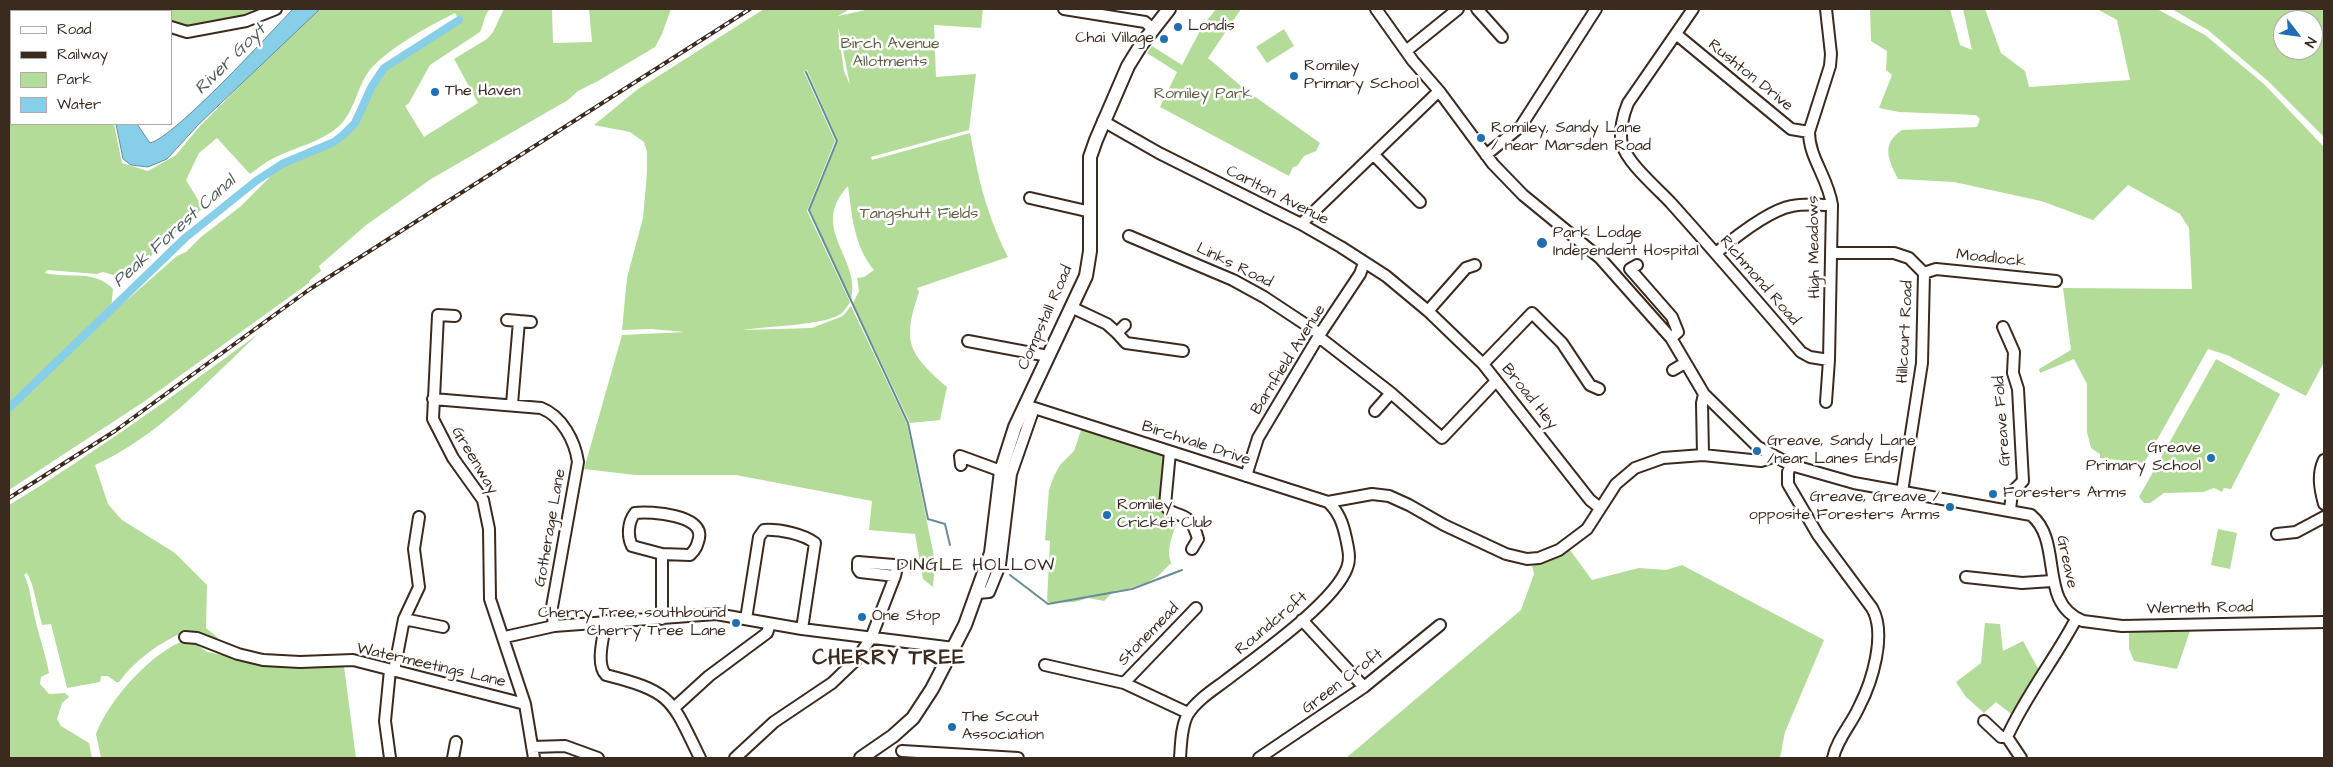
<!DOCTYPE html>
<html>
<head>
<meta charset="utf-8">
<style>
  body { margin:0 }
  #map { position:relative; width:2333px; height:767px; overflow:hidden; background:#fff; font-family:"Architects Daughter",sans-serif }
  canvas { display:block }
  .frame { position:absolute; inset:0; border:10px solid #3b2a1e; pointer-events:none }
  .legend { position:absolute; left:10px; top:10px; width:162px; height:115px; box-sizing:border-box; background:#fff; border:1px solid #b1aaa5; margin:0; padding:6px 9px; list-style:none; font-size:15px; color:#3b2a1e }
  .legend li { display:flex; align-items:center; gap:10px; height:25px }
  .legend b { width:25px; border:1px solid #b1aaa5 }
  .north { position:absolute; left:2273px; top:10px; width:50px; height:50px; box-sizing:border-box; background:#fff; border:1px solid #b1aaa5; border-radius:50%; rotate:120deg; font-size:14px; font-weight:700; line-height:20px; text-align:center; color:#3b2a1e }
  .north::after { content:''; display:block; margin:auto; width:18px; height:22px; background:#1f6fb2; clip-path:polygon(50% 0,100% 100%,50% 72%,0 100%) }
</style>
</head>
<body>
<div id="map">
<canvas width="2333" height="767"></canvas>
<div class="frame"></div>
<ul class="legend">
<li><b style="height:6px;background:#fff"></b>Road</li>
<li><b style="height:6px;background:#3b2a1e"></b>Railway</li>
<li><b style="height:14px;background:#b4dc99"></b>Park</li>
<li><b style="height:14px;background:#87cee8"></b>Water</li>
</ul>
<div class="north">N</div>
</div>
<script>
const ctx = document.querySelector('canvas').getContext('2d');
ctx.lineJoin = 'round';
function fillPath(path, color) {
  ctx.fillStyle = color;
  ctx.fill(path, 'evenodd');
}
function strokePath(path, color, width, dash) {
  ctx.strokeStyle = color;
  ctx.lineWidth = width;
  ctx.lineCap = dash ? 'butt' : 'round';
  ctx.setLineDash(dash || []);
  ctx.stroke(path);
}
function label(font, color, halo, rows, align = 'center') {
  ctx.font = font + ' "Architects Daughter",sans-serif';
  ctx.lineWidth = 5;
  ctx.setLineDash([]);
  ctx.textBaseline = 'middle';
  ctx.strokeStyle = halo;
  ctx.fillStyle = color;
  for (const [text, x, y, turn = 0] of rows) {
    ctx.save();
    ctx.translate(x, y);
    ctx.rotate((+turn || 0) * Math.PI / 180);
    ctx.textAlign = isNaN(turn) ? turn : align;
    if (halo) ctx.strokeText(text, 0, 0);
    ctx.fillText(text, 0, 0);
    ctx.restore();
  }
}
fillPath(new Path2D(`
  M 9,9 L 142,9 L 145,11 L 11,11 L 11,124 L 114,124 L 122,163 L 148,171 L 176,155 L 200,126 L 316,9 L 490,9 C 484,14 484,25 480,32 L 430,65 L 409,103 L 405,106 L 424,137 L 478,103 L 454,59 L 487,39 L 493,32 L 504,9 L 552,9 L 553,43 L 592,42 L 589,9 L 671,9 L 662,34 L 655,47 L 598,81 L 578,91 L 568,100 L 431,179 L 365,226 L 319,266 L 321,271 L 309,281 L 309,283 L 142,403 L 9,490 ZM 455,13 L 459,20 L 384,68 L 372,86 L 355,123 L 344,134 L 334,142 L 282,164 L 268,174 L 269,178 L 241,206 L 201,237 L 186,252 L 177,256 L 120,306 L 118,304 L 111,310 L 113,289 C 94,269 70,279 45,273 L 47,270 L 97,274 L 103,272 L 131,280 L 157,249 L 203,208 L 186,180 L 199,153 L 217,138 L 250,174 C 258,168 267,161 276,157 C 296,147 321,142 338,127 C 354,113 356,91 367,74 C 380,53 432,24 455,13 Z
  M 148,9 L 269,9 L 260,13 L 186,29 L 171,23 L 171,11 L 150,11 Z
  M 764,9 L 850,9 L 838,16 L 870,9 L 983,9 L 981,28 L 934,25 L 936,77 L 976,74 L 969,130 L 871,157 L 872,160 L 970,133 C 979,181 986,213 1008,257 L 917,288 L 919,292 C 902,342 908,353 947,387 L 940,420 L 910,423 L 853,303 L 859,291 L 857,278 L 864,277 L 874,270 C 854,246 852,216 848,186 C 808,229 862,258 851,300 L 810,210 L 838,141 L 807,70 L 804,72 L 835,141 L 807,211 L 850,302 C 848,305 846,309 843,312 C 829,326 764,326 743,330 L 812,328 L 843,316 L 851,306 L 907,424 L 935,561 L 933,587 L 923,579 L 915,534 L 869,530 L 872,501 L 736,475 L 635,475 L 584,469 L 622,335 L 685,332 L 651,329 L 622,330 L 627,278 L 643,218 L 647,172 L 647,152 L 644,142 L 630,132 L 594,125 L 638,89 ZM 838,29 L 839,30 L 850,85 L 844,71 Z
  M 1216,9 L 1241,9 L 1208,58 L 1247,91 L 1320,143 L 1316,151 L 1304,156 L 1297,166 L 1293,167 L 1289,176 L 1160,107 L 1177,72 L 1147,53 L 1152,46 L 1182,65 L 1202,27 Z
  M 1870,9 L 1950,9 L 1960,45 L 1972,50 L 1963,9 L 1985,9 L 2001,53 L 2025,71 L 2029,87 L 2130,80 L 2117,20 L 2097,9 L 2157,9 L 2205,35 L 2264,84 L 2324,147 L 2324,362 L 2306,396 L 2227,355 L 2208,349 L 2144,463 L 2100,458 L 2100,454 L 2091,448 L 2087,432 L 2087,384 L 2074,359 L 2040,373 L 2039,369 L 2071,350 L 2063,288 L 2192,289 L 2189,228 L 2180,214 L 2128,185 L 2093,220 L 2041,201 L 1954,182 L 1898,179 C 1889,160 1880,145 1902,130 L 1977,127 L 1980,119 L 1976,115 L 1899,112 L 1879,108 L 1892,75 L 1886,70 L 1887,51 L 1871,41 Z
  M 2172,9 L 2324,9 L 2324,137 L 2268,81 L 2208,30 ZM 2283,20 L 2313,20 L 2313,50 L 2283,50 Z
  M 1284,29 L 1294,46 L 1267,63 L 1256,47 Z
  M 258,334 C 208,381 158,437 95,465 L 108,504 L 122,520 L 175,553 L 207,585 L 206,628 L 218,638 L 214,643 L 187,631 C 161,641 136,659 119,682 L 116,682 L 108,676 L 101,676 L 100,682 L 67,688 L 51,624 L 42,625 L 32,584 L 27,573 L 24,575 C 30,586 30,596 33,609 C 37,631 45,651 49,673 L 41,677 L 40,684 L 49,694 L 65,693 L 69,697 L 62,703 L 57,719 L 61,726 L 89,743 L 92,758 L 9,758 L 9,505 C 95,453 176,394 258,334 Z
  M 2216,359 L 2280,394 L 2231,489 L 2224,488 L 2222,492 L 2214,488 L 2203,492 L 2164,493 L 2150,503 L 2144,503 L 2139,497 Z
  M 1082,427 L 1166,456 L 1168,514 L 1178,519 C 1173,534 1165,551 1172,565 L 1170,564 L 1158,576 L 1148,582 L 1127,589 L 1114,591 L 1104,601 L 1088,598 L 1075,602 L 1050,603 L 1047,601 L 1050,541 L 1045,540 L 1049,490 L 1054,476 L 1060,465 L 1074,451 Z
  M 2218,529 L 2237,533 L 2230,569 L 2211,565 Z
  M 1570,550 L 1592,580 L 1639,568 L 1666,570 L 1682,565 L 1824,640 L 1785,732 L 1780,758 L 1346,758 L 1521,610 L 1534,574 L 1532,566 Z
  M 1985,623 L 2000,624 L 2003,651 L 2023,641 L 2040,672 L 2015,717 L 1996,702 L 1984,713 L 1966,697 L 1956,682 L 1981,663 Z
  M 2191,628 L 2177,669 L 2134,661 L 2129,649 L 2129,631 Z
  M 186,640 L 192,641 L 207,652 L 268,664 L 312,666 C 322,671 333,663 344,666 L 356,758 L 101,758 L 96,734 C 108,701 152,651 186,640 Z`), '#b4dc99');
const water = new Path2D(`
  M 293,9 L 320,9 L 199,124 L 167,159 L 148,167 L 131,165 L 123,159 L 116,124 L 137,124 L 150,143 C 175,137 270,33 293,9 Z`);
fillPath(water, '#87cee8');
strokePath(water, '#698c97', 1);
strokePath(new Path2D(`
  M 806,72 L 837,141 L 809,210 L 908,423 L 928,519 L 945,524 L 950,545
  M 1010,575 L 1048,604 L 1132,589 L 1182,570`), '#698c97', 2);
strokePath(new Path2D(`
  M 9,408 L 185,238 L 256,181 L 282,164 L 334,142 L 344,134 L 355,123 L 372,86 L 384,68 L 459,20`), '#87cee8', 8);
const minor = new Path2D(`
  M 142,9 L 145,11
  M 1064,9 L 1145,22 L 1152,28
  M 1376,9 L 1413,61 L 1439,91 L 1493,164 L 1523,195 L 1600,258 L 1671,338 L 1704,394 L 1758,447 L 1791,465 L 1854,483 L 2031,515 C 2064,542 2037,603 2083,621 L 2122,626 L 2324,622
  M 1477,9 L 1502,37
  M 1693,9 L 1628,103 C 1623,115 1619,132 1622,144 C 1627,163 1657,188 1671,203 C 1715,252 1758,302 1801,352 L 1810,357 L 1829,360
  M 171,27 L 187,32 L 246,21 L 276,9
  M 1676,34 L 1791,129 L 1809,132
  M 1406,51 L 1458,9
  M 1103,121 L 1159,153 L 1301,224 L 1341,247 L 1386,276 L 1428,311 L 1483,364 L 1590,500 L 1600,508
  M 1374,155 L 1420,202
  M 1486,155 L 1521,126 L 1596,9
  M 1030,198 L 1091,212
  M 1301,224 L 1439,91
  M 1129,236 L 1233,280 L 1264,297 L 1320,334
  M 1716,253 C 1734,238 1769,210 1792,206 C 1805,203 1819,205 1832,205
  M 1832,253 L 1894,253 L 1909,258 L 1924,273 L 1922,363 L 1902,492
  M 1637,265 L 1630,269 L 1672,317 L 1678,332 L 1671,338
  M 1924,273 L 1936,269 L 2056,281
  M 1073,308 L 1107,324 L 1117,333 L 1125,325
  M 1428,311 L 1466,268 L 1475,265
  M 455,316 L 438,315 L 433,419 L 453,458 L 483,500 L 489,529 L 490,599 L 525,704 L 534,758
  M 507,320 L 531,322
  M 2003,327 L 2014,352 L 2013,373 L 2018,389 L 2023,481 L 2012,492 L 2010,510
  M 1117,333 L 1126,343 L 1183,351
  M 1319,337 L 1391,393 L 1442,438 L 1496,381
  M 968,341 L 1048,356
  M 1483,364 L 1532,313 L 1562,343 L 1590,385 L 1599,389
  M 1673,370 L 1685,363
  M 433,399 L 541,408 C 562,416 575,441 578,462 L 552,607 L 554,626
  M 1826,402 L 1829,360 L 1832,205 C 1828,177 1809,158 1809,132 L 1830,66 L 1831,54 L 1826,9
  M 512,404 L 519,321
  M 1025,405 L 1328,502 L 1372,494 L 1389,496 L 1409,505 L 1444,525 L 1506,554 L 1527,559 L 1539,558 L 1559,550 L 1587,529 L 1616,484 L 1635,468 L 1663,458 L 1703,455 L 1761,461 L 1773,457
  M 1375,411 L 1391,393
  M 1170,452 L 1165,505 C 1175,521 1189,506 1198,539 L 1192,549
  M 1703,455 L 1702,403 L 1704,394
  M 2324,460 C 2317,474 2320,489 2324,504
  M 961,465 L 960,456 L 1001,471
  M 1791,465 L 1788,472 L 1788,484 L 1818,535 L 1872,608 C 1887,634 1872,682 1859,707 C 1851,725 1837,739 1833,758
  M 1246,476 L 1258,438 L 1320,334 L 1360,274 L 1364,263
  M 2277,534 L 2296,532 L 2324,517
  M 662,554 L 690,555 C 696,549 697,546 699,538 C 704,515 651,511 635,513 C 628,522 627,536 632,546 L 662,554 L 662,619
  M 1966,577 L 2022,583 L 2052,581
  M 978,593 L 989,592 L 1000,565 L 1011,474 L 1034,408
  M 404,619 L 443,627
  M 746,619 L 759,537 L 764,530 C 780,529 803,534 815,543 L 802,629
  M 1302,620 L 1364,687
  M 606,621 C 604,635 595,664 606,675 C 673,692 671,699 700,758
  M 185,637 L 197,638 L 238,654 L 263,660 L 300,662 L 353,660 L 525,704
  M 505,637 L 554,626 L 716,614 L 802,629 L 954,648
  M 1045,665 L 1124,683 L 1188,713
  M 390,670 L 385,721 L 390,758
  M 394,671 L 404,619 L 419,587 L 414,549 L 419,517
  M 1124,683 L 1196,608
  M 675,707 L 709,676 L 767,633 L 770,624
  M 1984,721 L 2001,737 L 2007,737
  M 2007,737 C 2026,695 2055,659 2076,619
  M 2007,737 L 2021,758
  M 532,747 L 565,746 L 598,758
  M 902,751 L 1018,758
  M 453,758 L 456,742
  M 735,758 L 774,722 L 832,683 L 856,660 L 871,638 L 895,576 L 860,572 L 858,569 L 858,562 L 894,565 L 897,567 L 895,576
  M 1180,758 C 1181,745 1181,726 1188,714 C 1197,700 1213,690 1225,681 C 1256,657 1334,603 1347,568 C 1351,558 1348,548 1346,538 C 1343,524 1339,512 1328,502
  M 1259,758 L 1364,687 L 1440,625`);
const major = new Path2D(`
  M 861,758 L 893,736 L 913,718 L 932,689 L 965,625 L 991,553 L 1001,471 L 1015,427 L 1086,276 L 1090,251 L 1090,157 L 1096,140 L 1128,66 L 1141,45 L 1169,9`);
strokePath(minor, '#3b2a1e', 14);
strokePath(major, '#3b2a1e', 16);
strokePath(minor, '#fff', 10);
strokePath(major, '#fff', 12);
const rail = new Path2D(`
  M 9,498 L 115,431 L 310,289 L 750,9`);
strokePath(rail, '#3b2a1e', 4);
strokePath(rail, '#fff', 2, [5.5]);
for (const [x, y, r, color] of [
  [1178,27,5,"#1f6fb2"],
  [1164,39,5,"#1f6fb2"],
  [1294,76,5,"#1f6fb2"],
  [435,92,5,"#1f6fb2"],
  [1481,138,5,"#1f6fb2"],
  [1542,243,6,"#1f6fb2"],
  [1757,451,5,"#1f6fb2"],
  [2211,458,5,"#1f6fb2"],
  [1993,494,5,"#1f6fb2"],
  [1950,507,5,"#1f6fb2"],
  [1107,515,5,"#1f6fb2"],
  [862,617,5,"#1f6fb2"],
  [736,623,5,"#1f6fb2"],
  [952,727,5,"#1f6fb2"]
]) {
  const dot = new Path2D();
  dot.arc(x, y, r, 0, 2 * Math.PI);
  ctx.fillStyle = color;
  ctx.fill(dot);
  strokePath(dot, '#fff', 2);
}
label('16px', '#3b2a1e', '#fff', [
  ["Londis",1188,27],
  ["Chai Village",1154,39,"right"],
  ["Romiley",1304,67],
  ["Primary School",1304,85],
  ["The Haven",445,92],
  ["Romiley, Sandy Lane",1491,129],
  ["/ near Marsden Road",1491,147],
  ["Park Lodge",1553,234],
  ["Independent Hospital",1553,252],
  ["Greave, Sandy Lane",1767,442],
  ["/near Lanes Ends",1767,460],
  ["Greave",2201,449,"right"],
  ["Primary School",2201,467,"right"],
  ["Foresters Arms",2003,494],
  ["Greave, Greave /",1940,498,"right"],
  ["opposite Foresters Arms",1940,516,"right"],
  ["Romiley",1117,506],
  ["Cricket Club",1117,524],
  ["Cherry Tree, southbound",726,614,"right"],
  ["Cherry Tree Lane",726,632,"right"],
  ["One Stop",872,617],
  ["The Scout",962,718],
  ["Association",962,736]
], 'left');
label('16px', '#5f5f43', '#fff', [
  ["Birch Avenue",890,45],
  ["Allotments",890,63],
  ["Romiley Park",1203,95],
  ["Tangshutt Fields",919,215]
]);
label('16px', '#3b2a1e', '#fff', [
  ["Rushton Drive",1750,76,39],
  ["Carlton Avenue",1277,196,27],
  ["High Meadows",1815,247,-91],
  ["Moadlock",1991,259,6],
  ["Links Road",1234,266,26],
  ["Richmond Road",1759,281,49],
  ["Compstall Road",1046,318,-66],
  ["Hillcourt Road",1906,332,-87],
  ["Barnfield Avenue",1289,360,-58],
  ["Broad Hey",1529,397,51],
  ["Greave Fold",2003,421,-94],
  ["Birchvale Drive",1196,444,18],
  ["Greenway",474,461,59],
  ["Gotherage Lane",551,528,-80],
  ["Greave",2066,562,78],
  ["Werneth Road",2200,609,-1],
  ["Roundcroft",1272,624,-40],
  ["Stonemead",1149,635,-46],
  ["Watermeetings Lane",431,666,13],
  ["Green Croft",1343,682,-37]
]);
label('italic 18px', '#525b5b', '#fff', [
  ["River Goyt",231,60,-45],
  ["Peak Forest Canal",175,232,-42]
]);
ctx.letterSpacing = '1px';
label('18px', '#3b2a1e', '#fff', [
  ["DINGLE HOLLOW",976,566]
]);
ctx.letterSpacing = '0px';
ctx.letterSpacing = '1px';
label('bold 21px', '#3b2a1e', '#fff', [
  ["CHERRY TREE",889,660]
]);
ctx.letterSpacing = '0px';
</script>
</body>
</html>
